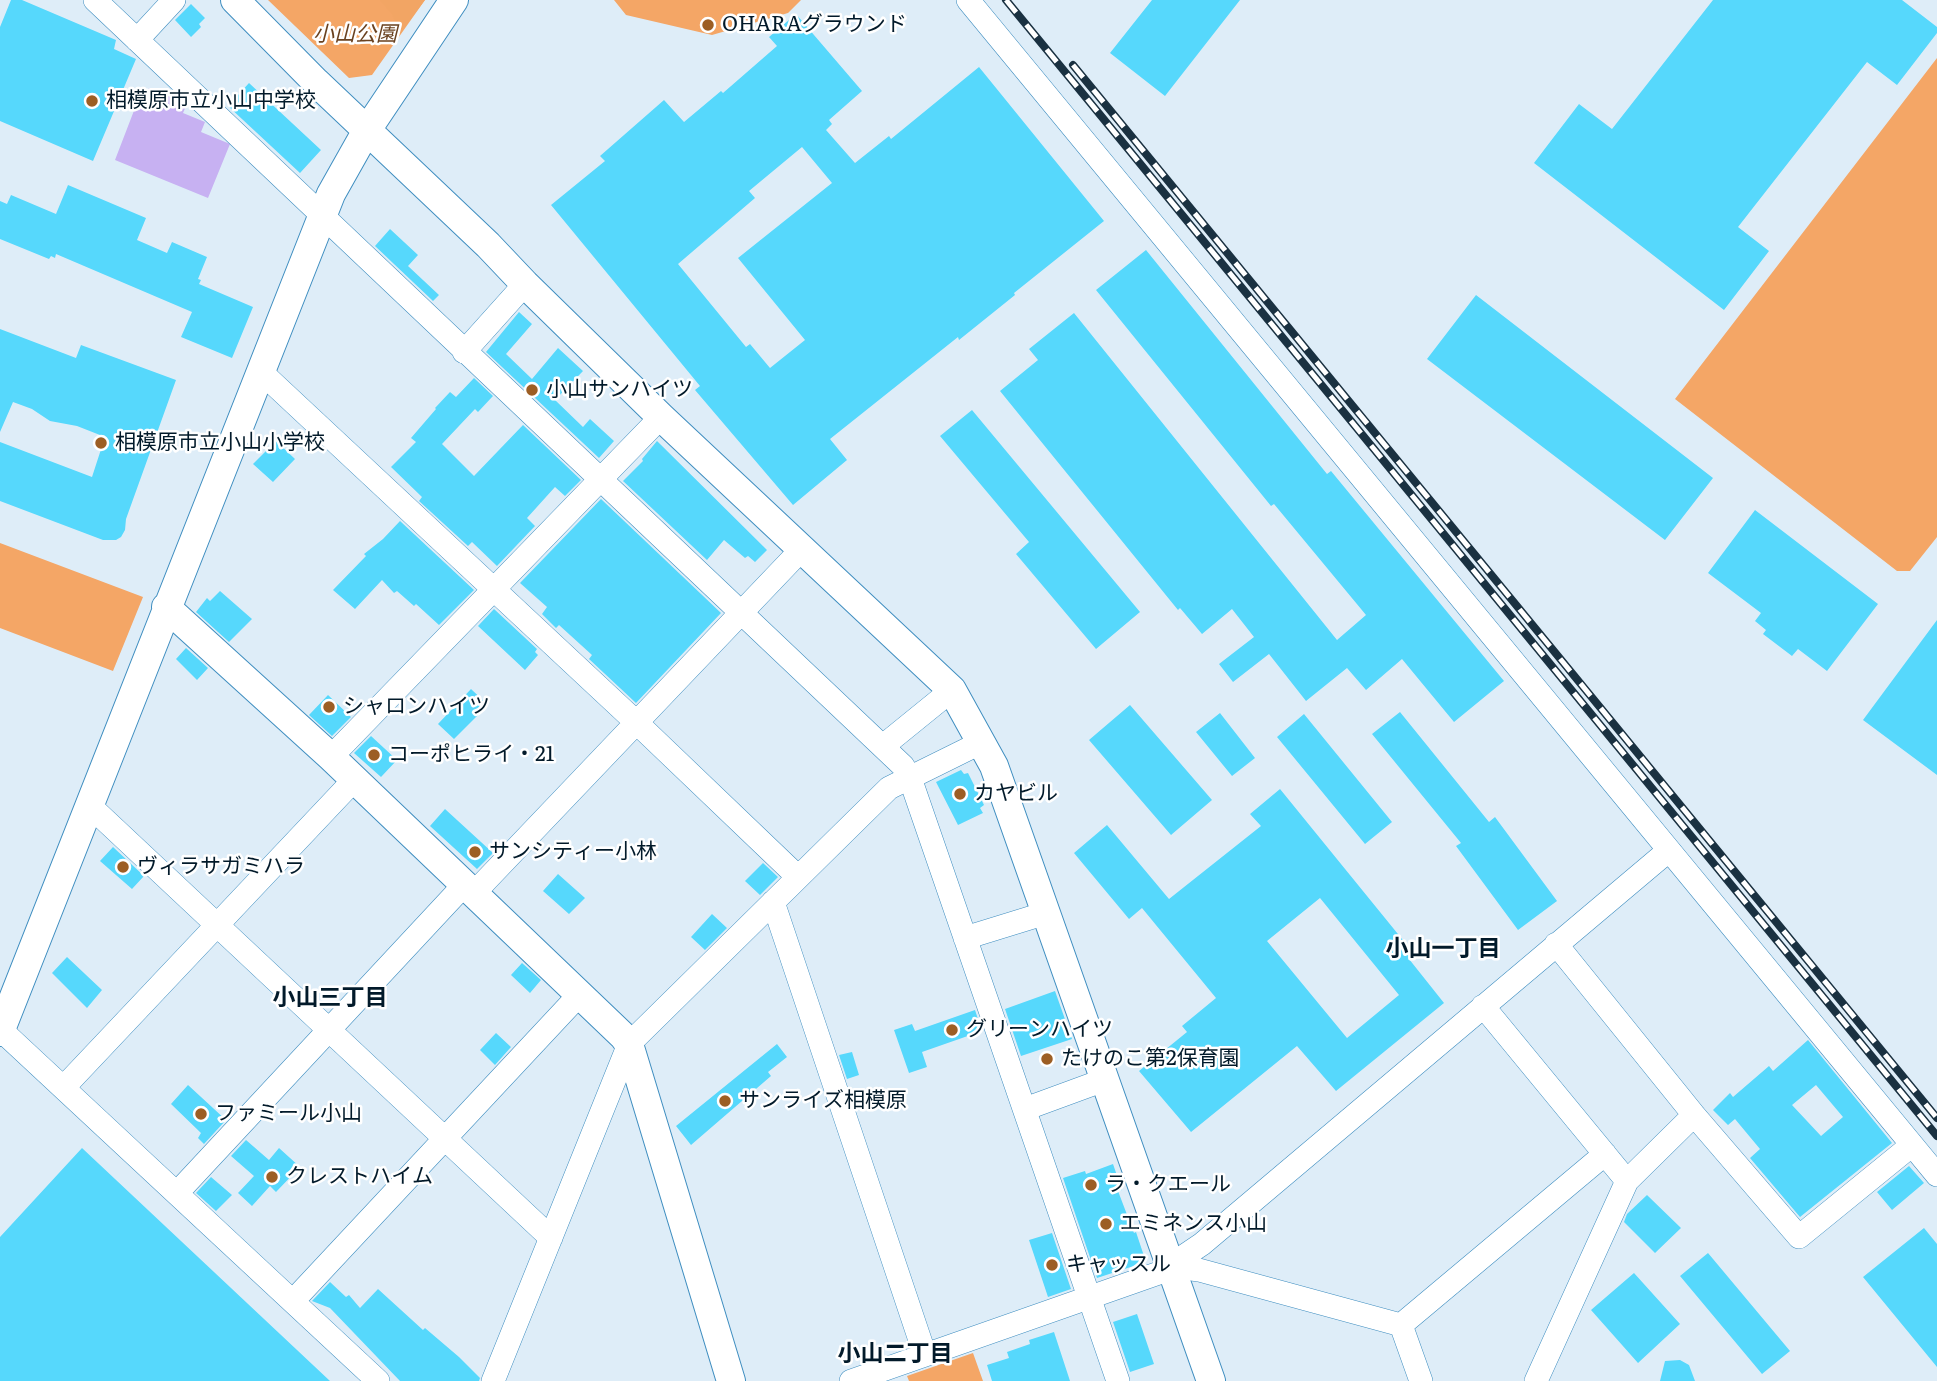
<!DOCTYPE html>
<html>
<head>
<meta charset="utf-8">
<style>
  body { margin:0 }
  canvas { display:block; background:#deedf8 }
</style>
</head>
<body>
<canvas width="1937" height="1381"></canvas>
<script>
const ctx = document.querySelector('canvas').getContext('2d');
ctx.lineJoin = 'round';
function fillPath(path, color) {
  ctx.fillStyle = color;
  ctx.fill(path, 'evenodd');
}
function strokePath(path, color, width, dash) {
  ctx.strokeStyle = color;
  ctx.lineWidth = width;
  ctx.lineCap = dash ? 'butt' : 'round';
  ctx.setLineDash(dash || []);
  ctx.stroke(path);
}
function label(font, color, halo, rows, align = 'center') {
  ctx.font = font + ' Literata,"Noto Sans JP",serif';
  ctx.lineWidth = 5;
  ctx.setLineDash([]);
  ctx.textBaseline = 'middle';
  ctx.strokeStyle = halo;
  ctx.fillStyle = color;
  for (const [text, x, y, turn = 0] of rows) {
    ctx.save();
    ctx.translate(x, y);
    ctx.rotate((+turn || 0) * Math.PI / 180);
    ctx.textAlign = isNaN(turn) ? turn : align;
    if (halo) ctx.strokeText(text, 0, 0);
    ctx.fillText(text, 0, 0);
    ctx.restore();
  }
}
fillPath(new Path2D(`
  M 268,0 L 425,0 L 372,75 L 349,78 Z
  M 614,0 L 801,0 L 788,13 L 712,35 L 626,15 Z
  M 1937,58 L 1937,537 L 1910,571 L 1897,571 L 1675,399 Z
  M 0,543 L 143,597 L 113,671 L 0,628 Z
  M 973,1353 L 983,1381 L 909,1381 L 907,1376 Z`), '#f4a666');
fillPath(new Path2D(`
  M 380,0 L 425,0 L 400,33 L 392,14 Z`), '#f2a564');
fillPath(new Path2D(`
  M 149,88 L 187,104 L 183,113 L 205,122 L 201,132 L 230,144 L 208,198 L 115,160 L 135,108 L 140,110 Z`), '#c7b1f2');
fillPath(new Path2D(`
  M 11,0 L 22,0 L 116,40 L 114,49 L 136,59 L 93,161 L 0,121 L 0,27 Z
  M 1152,0 L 1240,0 L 1165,96 L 1110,53 Z
  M 1713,0 L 1902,0 L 1937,27 L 1937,33 L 1897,85 L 1867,62 L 1738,227 L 1769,251 L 1724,310 L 1534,163 L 1579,104 L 1612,129 Z
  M 191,4 L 205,18 L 199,24 L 201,27 L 191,37 L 175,20 Z
  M 796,14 L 862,91 L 829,120 L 832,124 L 826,130 L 855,163 L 889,136 L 891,139 L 979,67 L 1104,221 L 1014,293 L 1015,295 L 959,340 L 958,337 L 830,439 L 847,460 L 793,505 L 695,390 L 700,386 L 551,205 L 605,161 L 600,156 L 664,100 L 684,122 L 721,91 L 723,93 L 777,46 L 769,37 ZM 802,147 L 832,183 L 738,258 L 805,340 L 770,368 L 750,344 L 746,347 L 678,264 L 755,198 L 749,191 Z
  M 249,83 L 321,150 L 300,173 L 228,106 Z
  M 68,185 L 146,218 L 137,240 L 167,253 L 172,242 L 207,257 L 198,279 L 201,280 L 199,284 L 253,307 L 232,358 L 181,337 L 192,312 L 56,254 L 55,258 L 51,256 L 49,259 L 0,239 L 0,201 L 7,204 L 11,195 L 56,214 Z
  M 390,229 L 418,255 L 408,266 L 439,295 L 433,301 L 375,246 Z
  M 1146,250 L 1327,474 L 1331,471 L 1504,681 L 1454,722 L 1402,659 L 1366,690 L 1347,668 L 1306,701 L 1269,654 L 1233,682 L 1219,664 L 1254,637 L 1232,609 L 1202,634 L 1180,608 L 1178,610 L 1000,391 L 1038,360 L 1029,349 L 1074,313 L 1337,640 L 1366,615 L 1274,504 L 1271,506 L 1096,290 Z
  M 1476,295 L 1713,478 L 1665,540 L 1427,359 Z
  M 519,312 L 532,324 L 506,354 L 532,379 L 558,348 L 583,371 L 555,400 L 583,427 L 590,419 L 614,441 L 599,458 L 486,352 Z
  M 0,329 L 76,358 L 81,345 L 176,380 L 126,519 L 125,530 L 121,537 L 116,540 L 103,540 L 0,501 L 0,442 L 92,477 L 105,437 L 77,426 L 50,421 L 32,409 L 13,402 L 0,432 Z
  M 474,378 L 493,396 L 478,412 L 475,409 L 442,444 L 474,476 L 523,425 L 581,480 L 565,496 L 555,487 L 527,518 L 535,526 L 497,566 L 472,542 L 468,546 L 419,501 L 422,497 L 391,467 L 416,442 L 411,438 L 436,409 L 435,408 L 450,392 L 456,397 Z
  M 972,410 L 1140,612 L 1096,649 L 1016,554 L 1029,542 L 940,436 Z
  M 276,441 L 295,459 L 273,482 L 253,464 Z
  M 657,441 L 767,550 L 755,562 L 748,556 L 745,558 L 724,540 L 707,560 L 623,481 L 643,461 L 642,459 Z
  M 601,499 L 721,613 L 636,703 L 589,659 L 592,655 L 559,625 L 556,628 L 542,614 L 547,607 L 520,583 Z
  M 1755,510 L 1878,604 L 1827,671 L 1798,649 L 1792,656 L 1763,634 L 1766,630 L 1755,621 L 1761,613 L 1708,573 Z
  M 400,521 L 474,590 L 439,625 L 416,604 L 414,606 L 397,591 L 394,593 L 382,580 L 355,609 L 333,590 L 366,556 L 364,554 L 383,539 Z
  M 220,591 L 252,619 L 229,642 L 196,612 L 207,598 L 210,601 Z
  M 494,609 L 537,649 L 535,652 L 538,655 L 525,670 L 478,626 Z
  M 1937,620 L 1937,775 L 1863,720 Z
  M 186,648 L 208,668 L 197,680 L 176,659 Z
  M 471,689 L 488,705 L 454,739 L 438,724 Z
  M 328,695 L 351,717 L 332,736 L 309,715 Z
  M 1130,705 L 1212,800 L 1171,835 L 1089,740 Z
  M 1400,712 L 1489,822 L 1495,817 L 1557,901 L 1518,930 L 1456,846 L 1461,843 L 1372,734 Z
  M 1220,713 L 1255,758 L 1232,776 L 1196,732 Z
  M 1304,714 L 1392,822 L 1365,844 L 1277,737 Z
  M 371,736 L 397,760 L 381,777 L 354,753 Z
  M 961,770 L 964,774 L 968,773 L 984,805 L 980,808 L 983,813 L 958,825 L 936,782 Z
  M 1280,789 L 1415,955 L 1409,959 L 1444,1003 L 1336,1091 L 1297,1046 L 1191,1132 L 1139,1071 L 1187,1032 L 1182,1026 L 1216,998 L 1142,908 L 1129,919 L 1074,853 L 1107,825 L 1169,899 L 1261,826 L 1250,814 ZM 1320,898 L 1399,995 L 1347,1038 L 1267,941 Z
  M 445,809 L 493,853 L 477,869 L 430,826 Z
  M 113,847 L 144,876 L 132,889 L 100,861 Z
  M 763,863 L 778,877 L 760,895 L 745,881 Z
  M 558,874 L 585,898 L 569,914 L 543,891 Z
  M 712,914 L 727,928 L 705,950 L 691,937 Z
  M 67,957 L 102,990 L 87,1008 L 52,973 Z
  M 522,963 L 541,980 L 530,993 L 511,975 Z
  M 1055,991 L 1072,1039 L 1021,1056 L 1005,1009 Z
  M 975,1010 L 982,1031 L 922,1052 L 927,1067 L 909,1073 L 894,1030 L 912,1024 L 915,1031 Z
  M 496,1033 L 511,1047 L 495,1065 L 480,1050 Z
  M 1808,1040 L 1892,1143 L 1800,1217 L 1750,1158 L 1760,1149 L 1735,1119 L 1728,1125 L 1713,1110 L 1730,1093 L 1733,1097 L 1769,1066 L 1773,1071 ZM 1816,1085 L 1843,1117 L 1821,1136 L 1792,1105 Z
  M 777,1044 L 787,1057 L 768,1072 L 771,1076 L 691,1145 L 676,1126 Z
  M 852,1052 L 859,1075 L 847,1079 L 839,1055 Z
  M 188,1085 L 226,1120 L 204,1144 L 198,1138 L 201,1133 L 171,1104 Z
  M 246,1140 L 269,1160 L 279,1148 L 300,1167 L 276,1192 L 270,1186 L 252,1206 L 238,1193 L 254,1176 L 231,1156 Z
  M 82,1148 L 330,1381 L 0,1381 L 0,1237 Z
  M 1113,1164 L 1122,1190 L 1118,1191 L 1134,1233 L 1136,1232 L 1146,1262 L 1097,1278 L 1063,1178 L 1085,1171 L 1086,1174 Z
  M 1909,1166 L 1924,1183 L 1892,1210 L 1877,1192 Z
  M 211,1177 L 232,1195 L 216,1211 L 196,1193 Z
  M 1647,1195 L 1681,1228 L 1655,1253 L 1624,1222 L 1627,1214 Z
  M 1924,1228 L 1937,1244 L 1937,1367 L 1863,1277 Z
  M 1052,1233 L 1071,1289 L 1048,1297 L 1029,1240 Z
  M 1708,1253 L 1790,1351 L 1762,1374 L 1680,1276 Z
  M 1634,1273 L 1680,1324 L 1638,1363 L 1591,1310 Z
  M 330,1282 L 346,1297 L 349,1295 L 360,1308 L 378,1289 L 423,1330 L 425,1328 L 459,1357 L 480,1378 L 479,1381 L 400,1381 L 330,1308 L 312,1301 Z
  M 1137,1314 L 1154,1364 L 1130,1372 L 1113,1322 Z
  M 1054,1332 L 1070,1381 L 992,1381 L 987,1365 L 1009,1358 L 1007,1352 L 1030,1344 L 1029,1340 Z
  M 1680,1360 L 1689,1365 L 1695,1381 L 1660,1381 L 1665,1361 Z`), '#56d8fc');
const minor = new Path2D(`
  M 95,0 L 903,766 L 910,778 L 1118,1381
  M 968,0 L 1937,1175
  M 137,40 L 174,0
  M 464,352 L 525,284
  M 260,371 L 637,723 L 798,877
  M 883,746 L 952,690
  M 331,757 L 661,417
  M 89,805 L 551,1238
  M 473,894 L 801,550
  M 773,902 L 925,1355
  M 965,938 L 1046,913
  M 1556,944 L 1694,1115 L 1799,1237 L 1912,1145
  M 1483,1006 L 1627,1181
  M 1,1030 L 378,1381
  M 64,1087 L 354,780
  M 1025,1109 L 1104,1080
  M 177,1193 L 464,885
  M 1171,1266 L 1199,1270 L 1401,1325 L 1421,1381
  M 293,1301 L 580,994
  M 1401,1325 L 1605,1154
  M 493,1381 L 629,1044 L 889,788 L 982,742
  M 851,1381 L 1159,1273 L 1202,1244 L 1668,851
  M 1536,1381 L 1627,1181 L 1694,1115`);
const tertiary = new Path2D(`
  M 235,0 L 316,82 L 488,245 L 525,284 L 661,417 L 952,690 L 994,766 L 1211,1381
  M 166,607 L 331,757 L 624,1037 L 629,1044 L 731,1381
  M 0,1032 L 331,194 L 367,130 L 454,0`);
strokePath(minor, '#3f8ec0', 24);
strokePath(tertiary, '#3f8ec0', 30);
strokePath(minor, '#fff', 23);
strokePath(tertiary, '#fff', 28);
const rail = new Path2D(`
  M 1006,0 L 1937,1136
  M 1073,65 L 1937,1118`);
strokePath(rail, '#1a3141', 8);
strokePath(rail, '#fff', 5, [16]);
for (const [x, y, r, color] of [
  [708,25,7,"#9c5e24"],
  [92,101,7,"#9c5e24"],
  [532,390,7,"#9c5e24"],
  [101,443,7,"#9c5e24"],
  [329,707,7,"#9c5e24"],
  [374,755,7,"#9c5e24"],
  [960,794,7,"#9c5e24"],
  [475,852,7,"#9c5e24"],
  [123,867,7,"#9c5e24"],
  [952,1030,7,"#9c5e24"],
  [1047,1059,7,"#9c5e24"],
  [725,1101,7,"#9c5e24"],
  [201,1114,7,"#9c5e24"],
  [272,1177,7,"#9c5e24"],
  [1091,1185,7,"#9c5e24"],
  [1106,1224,7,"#9c5e24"],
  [1052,1265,7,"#9c5e24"]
]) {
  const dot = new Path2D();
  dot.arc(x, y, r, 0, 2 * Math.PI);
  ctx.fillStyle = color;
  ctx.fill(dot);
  strokePath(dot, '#fff', 2.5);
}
label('21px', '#021a2a', '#fff', [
  ["OHARAグラウンド",722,25],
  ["相模原市立小山中学校",106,101],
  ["小山サンハイツ",546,390],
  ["相模原市立小山小学校",115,443],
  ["シャロンハイツ",343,707],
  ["コーポヒライ・21",388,755],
  ["カヤビル",974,794],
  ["サンシティー小林",489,852],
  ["ヴィラサガミハラ",137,867],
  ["グリーンハイツ",966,1030],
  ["たけのこ第2保育園",1061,1059],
  ["サンライズ相模原",739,1101],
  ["ファミール小山",215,1114],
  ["クレストハイム",286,1177],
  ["ラ・クエール",1105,1185],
  ["エミネンス小山",1120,1224],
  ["キャッスル",1066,1265]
], 'left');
label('italic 21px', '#6a4220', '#fff', [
  ["小山公園",355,35]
]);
label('bold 23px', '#021a2a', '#fff', [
  ["小山一丁目",1443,949],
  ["小山三丁目",330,998],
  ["小山二丁目",895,1354]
]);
</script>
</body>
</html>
